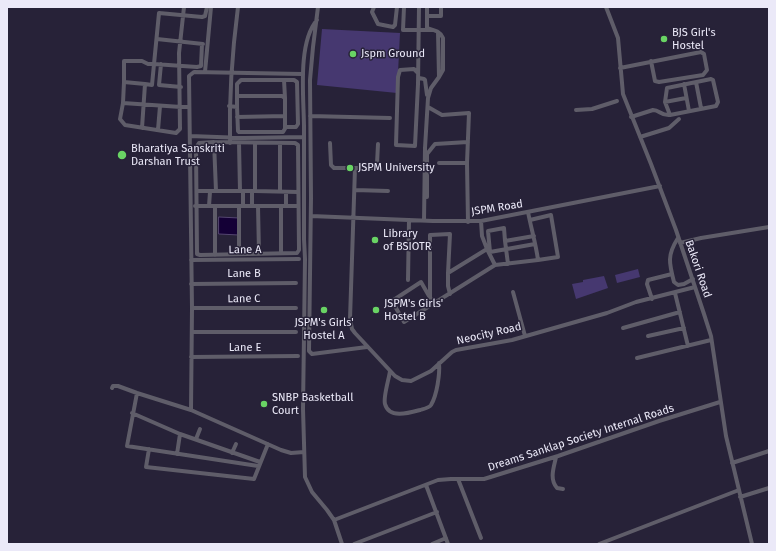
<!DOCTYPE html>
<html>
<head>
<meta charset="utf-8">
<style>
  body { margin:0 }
  #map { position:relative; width:776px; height:551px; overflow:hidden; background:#272238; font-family:"Fira Sans",sans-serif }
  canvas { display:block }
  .frame { position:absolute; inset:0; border:8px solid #ebe9f8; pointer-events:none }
</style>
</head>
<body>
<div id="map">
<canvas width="776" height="551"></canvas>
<div class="frame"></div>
</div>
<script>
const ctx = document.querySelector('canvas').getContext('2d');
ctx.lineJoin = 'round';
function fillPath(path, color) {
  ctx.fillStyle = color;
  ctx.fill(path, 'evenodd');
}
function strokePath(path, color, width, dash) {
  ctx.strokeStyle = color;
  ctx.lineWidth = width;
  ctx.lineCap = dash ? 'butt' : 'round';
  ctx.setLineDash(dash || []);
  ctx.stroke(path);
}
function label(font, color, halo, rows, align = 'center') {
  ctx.font = font + ' "Fira Sans",sans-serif';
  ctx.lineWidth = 3;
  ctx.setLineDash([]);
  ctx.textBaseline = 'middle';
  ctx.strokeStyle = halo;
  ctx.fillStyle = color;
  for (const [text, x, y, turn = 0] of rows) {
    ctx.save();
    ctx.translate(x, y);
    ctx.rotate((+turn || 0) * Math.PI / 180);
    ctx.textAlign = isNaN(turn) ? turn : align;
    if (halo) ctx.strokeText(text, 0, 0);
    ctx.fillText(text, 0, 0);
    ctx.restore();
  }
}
fillPath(new Path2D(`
  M 322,29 L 400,33 L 397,93 L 317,85 Z
  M 638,269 L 640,277 L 617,283 L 615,275 Z
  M 604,276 L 608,288 L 576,299 L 572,284 L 583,282 L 583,280 Z`), '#463870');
const water = new Path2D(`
  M 219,217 L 239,218 L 239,235 L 219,234 Z`);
fillPath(water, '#140036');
strokePath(water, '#544670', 1);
strokePath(new Path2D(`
  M 184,7 L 179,53 L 180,129 L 176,133 L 125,125 L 120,119 L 123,103 L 181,107 L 189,107
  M 318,7 L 313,47 L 310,80 L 311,198 L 309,351 L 312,354 L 367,347
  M 374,7 L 372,12 L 378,24 L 393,27 L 395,25 L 397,7
  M 404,7 L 403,30 L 432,30
  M 427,7 L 427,28 C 434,30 440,31 443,38 L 443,70 L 439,77
  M 606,7 L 618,38 L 623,94 L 651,164 L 676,230 L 704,314 L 711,336 L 726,436 L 752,544
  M 427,16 L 441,16 L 441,7
  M 317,20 C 297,43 304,99 304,128 C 304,165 304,202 304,239 L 305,259 L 303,409 L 305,477 L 312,492 L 327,510 L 334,520 L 342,544
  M 157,39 L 203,44
  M 202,44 L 201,66 L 197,67 L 154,64 L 159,13 L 202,17 L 205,16 L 207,7
  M 161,64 L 159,85 L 181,87
  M 620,68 L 701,52 L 704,54 L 707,70 L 703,75 L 659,82 L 655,81 L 651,61
  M 205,72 L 211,7
  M 418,73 L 414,69 L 400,70 L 398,77 L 396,145 L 415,146 L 418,84 L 419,7
  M 419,78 L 424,79 L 425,80 L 427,95
  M 284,80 L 285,98
  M 696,82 L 701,108
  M 684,84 L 689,111
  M 237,96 L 282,96 L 285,98 L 285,128
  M 665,102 L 686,98
  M 123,103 L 124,82
  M 229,106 L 237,107 L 237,84 L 241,80 L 294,80 L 297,82 L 298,124 L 296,127 L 286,127 L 283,132 L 239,132 L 238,131 L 237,107
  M 428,107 L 442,115 L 469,113 L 467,163 L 468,222
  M 576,110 L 592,109 L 617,101
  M 310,116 L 390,118
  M 237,117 L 285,116
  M 631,117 L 653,110 C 660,110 661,116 670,115 L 716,106 L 718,102 L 713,80 L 711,79 L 667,88 L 665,102 L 670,115
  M 142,128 L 145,84 L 124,82 L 124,61 L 142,61 L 148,64 L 154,64 L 152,85 L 145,84
  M 158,130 L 160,106
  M 190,136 L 244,138 L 304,137
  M 640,137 L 669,128 L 679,119
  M 214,142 L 295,143 L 298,145 L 299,250 L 297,253 L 200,255 L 197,254 L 196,148 L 199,143 Z
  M 214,142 L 216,191
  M 230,143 C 229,97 232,53 238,7
  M 239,143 L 240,191
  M 255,143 L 255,191 L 298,192
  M 280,143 L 280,192
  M 330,143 L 331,165 L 334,168 L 374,168 L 377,164 L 378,144
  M 439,163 L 467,163
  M 355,168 L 350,319 L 352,329 L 355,333 L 395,376 L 402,380 L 411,381 L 431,371 L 452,352 L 456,350 L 512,340 L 607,313 L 636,302 L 695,287
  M 355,190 L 388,191
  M 197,191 L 255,191
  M 243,191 L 243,206
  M 252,191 L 252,206
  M 286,192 L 286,206
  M 427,197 L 427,154 L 435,144 L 468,142
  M 195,206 L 298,206
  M 209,206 L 210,192
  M 215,206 L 215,255
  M 239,206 L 239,254
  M 258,206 L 259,253
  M 281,206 L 281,253
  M 528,212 C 531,228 536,244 538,260 L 558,257 L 551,215 L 530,220
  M 311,216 L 433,221 L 481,221 L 660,186
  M 424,221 L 425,148 L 428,98 L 431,88 L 439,77 L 438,32
  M 678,238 C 667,255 669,263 674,282 L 678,285 L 684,284 L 693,279
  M 505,241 L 504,228 L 488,231 L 490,252 L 535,244
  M 680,243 L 701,238 L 769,227
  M 191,260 L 299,259
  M 508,264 L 505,241 L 534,236
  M 495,265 L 538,260
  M 448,273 L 448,286 L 450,294
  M 408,280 L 409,220
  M 191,284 L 296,283
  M 513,292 L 525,336
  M 675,293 L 688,346
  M 429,296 L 421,282 L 392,301 L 404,322 L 495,265 L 487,249
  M 652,299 L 647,284 L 648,280 L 672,274
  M 433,304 L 430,297 L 430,235 L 450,234 L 448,273 L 487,249 L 482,236 L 481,221
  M 192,308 L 296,308
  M 623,328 L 680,312
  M 192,332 L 296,332
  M 648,336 L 684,328
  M 191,357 L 298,356
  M 637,358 L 711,340
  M 390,371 C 389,379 383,397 385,404 C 389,419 409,413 420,410 C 423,409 429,408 431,405 C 437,395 440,374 439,363
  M 112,388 L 113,386 L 118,386 L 137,393 L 191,410 L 281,450 L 291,453 L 304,452
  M 137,393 L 127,446 L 258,466
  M 191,410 L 192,308 L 189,76 L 194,72 L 302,74
  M 132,413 L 180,434 L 260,462
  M 196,439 L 200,429
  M 149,449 L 146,467 L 254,479 L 268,444
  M 232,453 L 236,444
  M 177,454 L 180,434
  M 556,457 C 554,467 549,479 557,488 L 563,489
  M 732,463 L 769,451
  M 458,479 L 481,538
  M 426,485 L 448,544
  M 740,497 L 769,488
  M 334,520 L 438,480 L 451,479 L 484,479 L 558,456 L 659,421 L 720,402
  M 354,544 L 437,512
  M 432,544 L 446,538
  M 599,544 L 739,490`), '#5f5d69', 4);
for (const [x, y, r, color] of [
  [664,39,4,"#69d464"],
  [353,54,4,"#69d464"],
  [122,155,5,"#69d464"],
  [350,168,4,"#69d464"],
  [375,240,4,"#69d464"],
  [324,310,4,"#69d464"],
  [376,310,4,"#69d464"],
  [264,404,4,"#69d464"]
]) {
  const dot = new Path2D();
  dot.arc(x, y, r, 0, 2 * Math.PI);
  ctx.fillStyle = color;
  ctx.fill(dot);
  strokePath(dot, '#272238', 1.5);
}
label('11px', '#ebe9f8', '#272238', [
  ["BJS Girl's",672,33],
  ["Hostel",672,46],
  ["Jspm Ground",361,54],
  ["Bharatiya Sanskriti",131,149],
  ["Darshan Trust",131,162],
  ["JSPM University",358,168],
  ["Library",383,234],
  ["of BSIOTR",383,247],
  ["JSPM's Girls'",384,304],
  ["Hostel B",384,317],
  ["JSPM's Girls'",324,323,"center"],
  ["Hostel A",324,336,"center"],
  ["SNBP Basketball",272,398],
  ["Court",272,411]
], 'left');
label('11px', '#ebe9f8', '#272238', [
  ["JSPM Road",497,208,-9],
  ["Lane A",245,250,-1],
  ["Bakori Road",698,269,71],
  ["Lane B",244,274],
  ["Lane C",244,299,-1],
  ["Neocity Road",489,334,-13],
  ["Lane E",245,348],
  ["Dreams Sanklap Society Internal Roads",581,438,-18]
]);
</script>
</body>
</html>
